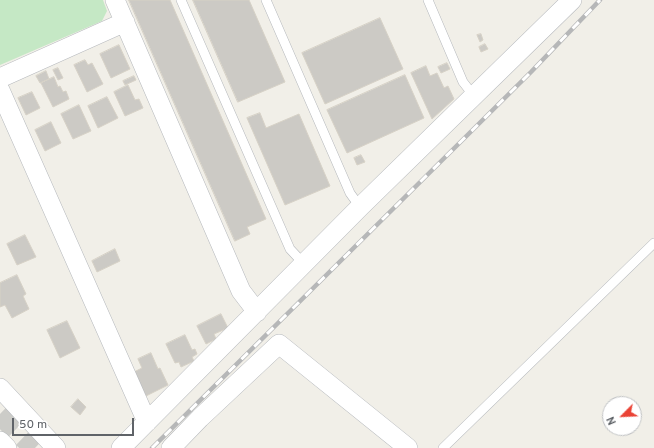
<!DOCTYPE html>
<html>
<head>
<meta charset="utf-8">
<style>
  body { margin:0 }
  #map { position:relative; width:654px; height:448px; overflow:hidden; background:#f1efe8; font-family:Overpass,sans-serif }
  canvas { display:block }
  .north { position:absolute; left:602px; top:396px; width:40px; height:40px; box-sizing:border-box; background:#fff; border:1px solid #bfc1c3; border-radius:50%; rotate:246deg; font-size:11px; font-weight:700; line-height:16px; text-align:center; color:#5f6368 }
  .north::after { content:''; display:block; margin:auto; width:14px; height:18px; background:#ea4335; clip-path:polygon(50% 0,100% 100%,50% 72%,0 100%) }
  .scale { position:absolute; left:12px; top:418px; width:122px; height:18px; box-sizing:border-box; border:2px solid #5f6368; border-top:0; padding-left:5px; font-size:12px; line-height:14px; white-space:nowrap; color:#5f6368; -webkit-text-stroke:3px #fff; paint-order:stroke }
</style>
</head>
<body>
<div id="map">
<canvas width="654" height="448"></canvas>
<div class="north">N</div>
<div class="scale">50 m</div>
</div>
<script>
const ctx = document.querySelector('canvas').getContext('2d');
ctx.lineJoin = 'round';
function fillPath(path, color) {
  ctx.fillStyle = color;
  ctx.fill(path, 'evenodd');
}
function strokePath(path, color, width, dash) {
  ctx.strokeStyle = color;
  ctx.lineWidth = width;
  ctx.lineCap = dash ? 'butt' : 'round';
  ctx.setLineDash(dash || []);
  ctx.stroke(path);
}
fillPath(new Path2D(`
  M 0,0 L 103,0 L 107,11 L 102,21 L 0,65 Z`), '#c5e8c5');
const building = new Path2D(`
  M 129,0 L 170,0 L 266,219 L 247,227 L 250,234 L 235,241 Z
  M 193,0 L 249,0 L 285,82 L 238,102 Z
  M 380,18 L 403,69 L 325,104 L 302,53 Z
  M 481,34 L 483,40 L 480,42 L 477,35 Z
  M 485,44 L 488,49 L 481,52 L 479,47 Z
  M 119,45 L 130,69 L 111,78 L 100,54 Z
  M 85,60 L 88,65 L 92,63 L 103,84 L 87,92 L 74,65 Z
  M 447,63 L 450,69 L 441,73 L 438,67 Z
  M 426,66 L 430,76 L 437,73 L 444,88 L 448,86 L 454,99 L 432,119 L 411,73 Z
  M 58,68 L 63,78 L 58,80 L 53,70 Z
  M 46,71 L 49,79 L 40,83 L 36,76 Z
  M 405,75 L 424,118 L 347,153 L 327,110 Z
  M 134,76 L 136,80 L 125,85 L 123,81 Z
  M 54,77 L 58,87 L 60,86 L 63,92 L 66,91 L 69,99 L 53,107 L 41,83 Z
  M 128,85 L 135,100 L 139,99 L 143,108 L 125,116 L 114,92 Z
  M 32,92 L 40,108 L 26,115 L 18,98 Z
  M 107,97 L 118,118 L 98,128 L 88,106 Z
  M 79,105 L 91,131 L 73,139 L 61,114 Z
  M 260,113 L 266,128 L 299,114 L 330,186 L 285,205 L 247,118 Z
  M 51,122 L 61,143 L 45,151 L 35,130 Z
  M 361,155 L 365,162 L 357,165 L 354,158 Z
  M 25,235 L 36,257 L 17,265 L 7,244 Z
  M 115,249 L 120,261 L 97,272 L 92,261 Z
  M 17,275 L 26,294 L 23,296 L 29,309 L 12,318 L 5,305 L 0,307 L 0,283 Z
  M 221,314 L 228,328 L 214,334 L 216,339 L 206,344 L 197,326 Z
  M 67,321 L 80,348 L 60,358 L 47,330 Z
  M 185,335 L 192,350 L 195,349 L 197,354 L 192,357 L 194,361 L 181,367 L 179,362 L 175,363 L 166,344 Z
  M 151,353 L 158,369 L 160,368 L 168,385 L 146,396 L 134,372 L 142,368 L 138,359 Z
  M 78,399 L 86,407 L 80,415 L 71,407 Z`);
fillPath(building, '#cccac5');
strokePath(building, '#d6d1c6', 1);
strokePath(new Path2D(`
  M 0,414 L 35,448`), '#ccccc8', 22, [22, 11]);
const lane = new Path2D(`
  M 181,0 L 290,249 L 304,264
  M 266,0 L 350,193 L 360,207
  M 428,0 L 463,82 L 474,96
  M 443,448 L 654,243`);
const street = new Path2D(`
  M 115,0 L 241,291 L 257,312
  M 0,78 L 125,22
  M 0,90 L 147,422
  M 0,388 L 56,448
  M 0,441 L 7,448
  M 121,448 L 360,207 L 572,0
  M 171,448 L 200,418 L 279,344 L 408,448`);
strokePath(lane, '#b5b8bc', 10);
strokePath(street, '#b5b8bc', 20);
strokePath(lane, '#fff', 9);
strokePath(street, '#fff', 19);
const rail = new Path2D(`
  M 152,448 L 531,72 L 600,0`);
strokePath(rail, '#b6b7b8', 4.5);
strokePath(rail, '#fff', 3, [9]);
</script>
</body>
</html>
